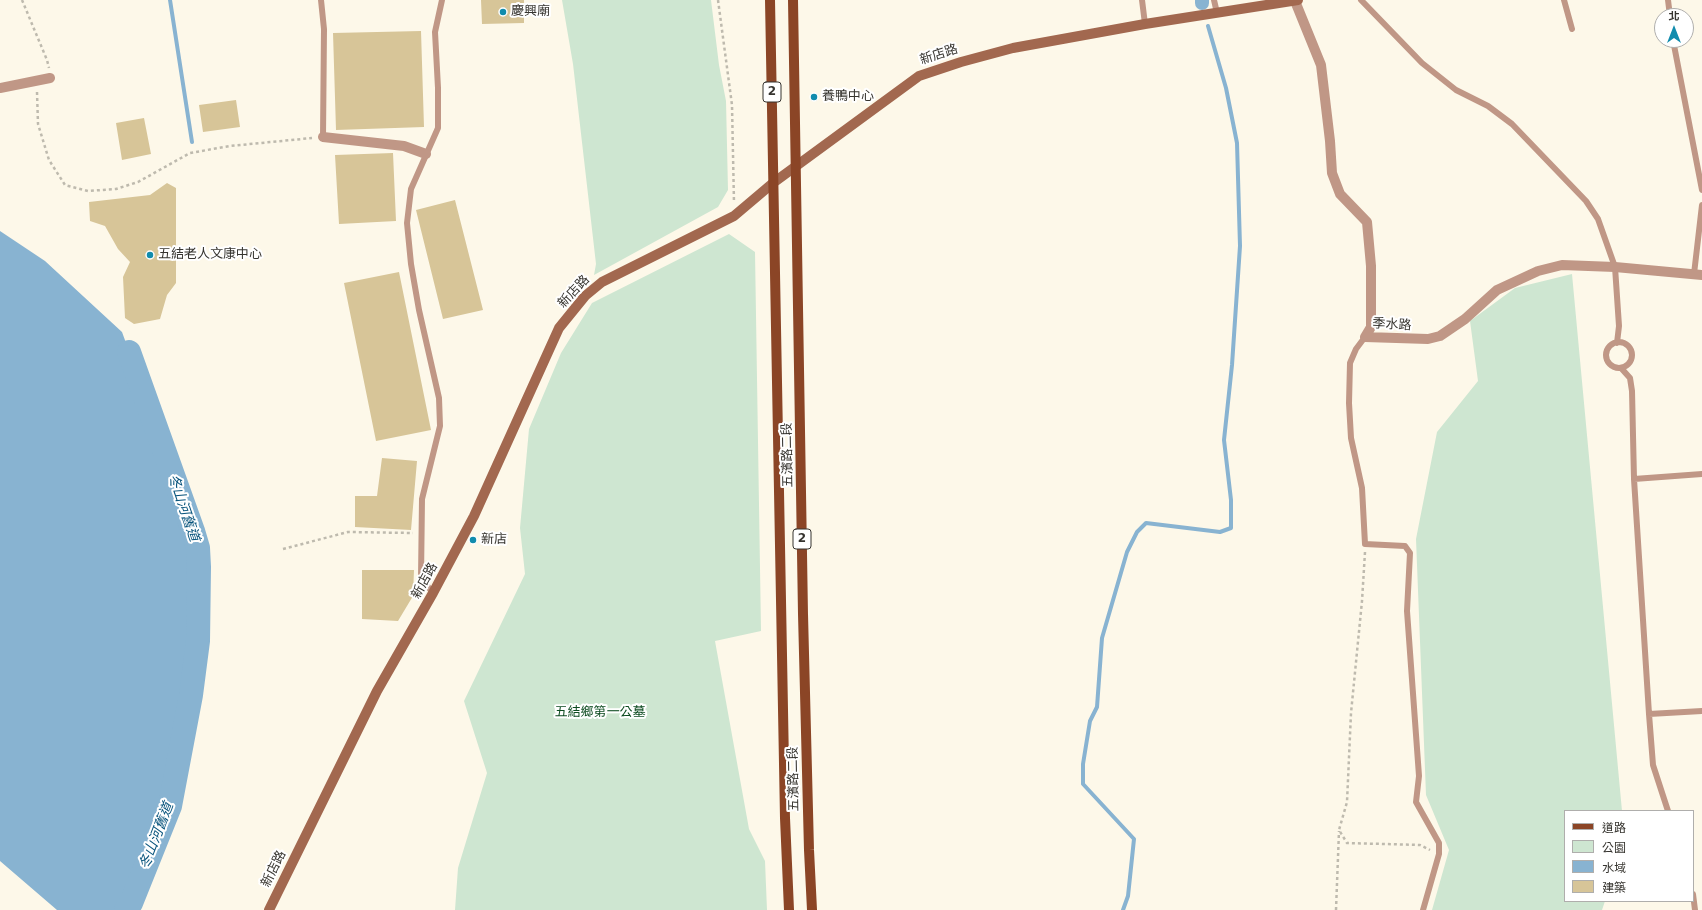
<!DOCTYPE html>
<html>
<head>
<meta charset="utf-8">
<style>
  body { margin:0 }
  #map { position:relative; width:1702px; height:910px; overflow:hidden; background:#fdf8e9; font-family:"DejaVu Sans","Noto Sans TC",sans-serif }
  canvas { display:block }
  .legend { position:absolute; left:1564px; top:810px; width:130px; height:92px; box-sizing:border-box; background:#fff; border:1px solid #afaeac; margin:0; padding:5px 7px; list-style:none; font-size:12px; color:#36342f }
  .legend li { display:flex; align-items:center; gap:8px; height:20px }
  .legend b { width:20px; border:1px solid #afaeac }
  .north { position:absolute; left:1654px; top:8px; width:40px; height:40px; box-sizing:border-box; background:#fff; border:1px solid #afaeac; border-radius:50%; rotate:0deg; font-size:11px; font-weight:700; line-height:16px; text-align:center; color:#36342f }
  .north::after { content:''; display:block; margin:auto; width:14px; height:18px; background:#118cad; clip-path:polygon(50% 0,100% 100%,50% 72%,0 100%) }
</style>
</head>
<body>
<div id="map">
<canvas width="1702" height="910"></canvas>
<ul class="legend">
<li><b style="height:5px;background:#8b4526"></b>道路</li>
<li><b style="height:11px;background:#cee6d1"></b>公園</li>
<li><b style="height:11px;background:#88b3d1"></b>水域</li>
<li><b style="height:11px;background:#d7c598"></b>建築</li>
</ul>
<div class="north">北</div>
</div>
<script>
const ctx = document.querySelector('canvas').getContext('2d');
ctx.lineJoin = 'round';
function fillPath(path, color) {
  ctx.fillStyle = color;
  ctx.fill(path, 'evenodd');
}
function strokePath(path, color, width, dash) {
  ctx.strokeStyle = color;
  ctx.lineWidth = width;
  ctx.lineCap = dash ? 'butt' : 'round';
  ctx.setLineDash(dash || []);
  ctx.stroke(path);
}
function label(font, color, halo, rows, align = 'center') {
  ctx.font = font + ' "DejaVu Sans","Noto Sans TC",sans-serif';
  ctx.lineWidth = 4;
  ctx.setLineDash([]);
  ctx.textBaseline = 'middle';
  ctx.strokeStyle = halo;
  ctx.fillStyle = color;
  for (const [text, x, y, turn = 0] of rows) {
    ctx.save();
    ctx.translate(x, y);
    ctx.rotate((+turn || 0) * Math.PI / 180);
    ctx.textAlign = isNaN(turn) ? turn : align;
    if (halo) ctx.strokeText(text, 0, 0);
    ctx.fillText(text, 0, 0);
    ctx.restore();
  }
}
fillPath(new Path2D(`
  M 562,0 L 711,0 L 719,65 L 726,101 L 728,190 L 718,207 L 594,275 L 596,264 L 573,64 Z
  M 729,234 L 755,252 L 761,631 L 715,641 L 749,829 L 765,861 L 767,910 L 455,910 L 458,868 L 487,773 L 464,701 L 525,574 L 520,528 L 529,429 L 561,353 L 592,303 Z
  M 1572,274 L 1622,811 L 1565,811 L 1565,901 L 1605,901 L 1602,910 L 1432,910 L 1449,850 L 1426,795 L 1416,539 L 1437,432 L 1478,381 L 1470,321 L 1515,288 Z`), '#cee6d1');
fillPath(new Path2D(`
  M 0,231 L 45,261 L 122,332 L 170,464 L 159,435 L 198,548 L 199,567 L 198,641 L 191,695 L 168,810 L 131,903 L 126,910 L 57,910 L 0,861 Z`), '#88b3d1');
strokePath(new Path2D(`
  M 170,0 L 192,142
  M 1123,910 L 1128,896 L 1134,839 L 1083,784 L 1083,764 L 1090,721 L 1097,707 L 1102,638 L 1127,552 L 1137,532 L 1146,523 L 1220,532 L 1231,528 L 1231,500 L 1224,440 L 1232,365 L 1240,246 L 1237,143 L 1226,88 L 1208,26`), '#88b3d1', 4);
strokePath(new Path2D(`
  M 1202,0 L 1202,3`), '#88b3d1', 14);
strokePath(new Path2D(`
  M 126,910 L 131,903 L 170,806 L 191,695 L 198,641 L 199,567 L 198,548 L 193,531 L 129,352`), '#88b3d1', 24);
fillPath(new Path2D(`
  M 481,0 L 524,0 L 524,23 L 482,24 Z
  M 421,31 L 424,127 L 336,130 L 333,33 Z
  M 236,100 L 240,127 L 203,132 L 199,105 Z
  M 144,118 L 151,154 L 122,160 L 116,123 Z
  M 393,153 L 396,221 L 339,224 L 335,155 Z
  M 167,183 L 176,188 L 176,283 L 167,295 L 160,319 L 134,324 L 125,318 L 123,277 L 130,262 L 118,249 L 105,226 L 90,221 L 89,202 L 150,195 Z
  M 455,200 L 483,310 L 443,319 L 416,210 Z
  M 399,272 L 431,430 L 376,441 L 344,283 Z
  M 382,458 L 417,461 L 411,530 L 355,527 L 355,496 L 377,496 Z
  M 362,570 L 414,570 L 413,596 L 398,621 L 362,619 Z`), '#d7c598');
strokePath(new Path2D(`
  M 22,0 L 47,60 L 49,68
  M 718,0 L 732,105 L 734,203
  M 37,92 L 38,124 L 49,160 L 65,185 L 88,191 L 116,189 L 138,182 L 190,153 L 230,146 L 312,138
  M 283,549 L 348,532 L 413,533
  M 1365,552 L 1362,601 L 1351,713 L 1347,802 L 1339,830 L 1347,843 L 1420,845 L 1430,850
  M 1336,910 L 1339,831`), '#bebaae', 2.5, [3, 3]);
strokePath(new Path2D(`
  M 321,0 L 324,29 L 323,137
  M 1142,0 L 1145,24
  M 1214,0 L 1217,13
  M 1361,0 L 1422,63 L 1456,90 L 1488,106 L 1512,124 L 1586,201 L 1598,219 L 1615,267 L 1619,326 L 1617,343
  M 1564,0 L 1572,29
  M 1668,0 L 1670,16
  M 1673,40 L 1702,190
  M 1694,274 L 1702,205
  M 1365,337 L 1356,349 L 1350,363 L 1349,403 L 1351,438 L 1362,488 L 1365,544 L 1405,546 L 1410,553 L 1407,611 L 1419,776 L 1416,802 L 1439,843 L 1439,854 L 1423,910
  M1606 355a13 13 0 1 1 26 0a13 13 0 1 1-26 0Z
  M 1621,368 L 1630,378 L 1632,391 L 1634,479 L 1649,714 L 1653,765 L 1668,811
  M 1634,479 L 1702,474
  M 433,593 L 421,578 L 422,499 L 440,426 L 439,398 L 419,310 L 411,264 L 407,223 L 411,189 L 438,128 L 438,88 L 435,32 L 442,0
  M 1649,714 L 1702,711
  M 1693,894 L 1695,910`), '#c09786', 6);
strokePath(new Path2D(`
  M 1295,1 L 1321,65 L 1330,141 L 1332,173 L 1340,194 L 1367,222 L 1371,266 L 1371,327 L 1365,337 L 1428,339 L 1440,336 L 1465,319 L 1497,290 L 1538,271 L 1562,265 L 1615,267 L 1702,275
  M 0,88 L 50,78
  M 323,137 L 404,146 L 426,154`), '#c09786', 10);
strokePath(new Path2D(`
  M 269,910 L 377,691 L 433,593 L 474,516 L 559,328 L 585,296 L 602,282 L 734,216 L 773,183 L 919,76 L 961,62 L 1013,48 L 1145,24 L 1298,0`), '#a2684f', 10);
strokePath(new Path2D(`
  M 770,0 L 785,818 L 789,910
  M 793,0 L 803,614 L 809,850 L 812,910`), '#8b4526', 10);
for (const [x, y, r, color] of [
  [503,12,4,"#118cad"],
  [814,97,4,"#118cad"],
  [150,255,4,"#118cad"],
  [473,540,4,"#118cad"]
]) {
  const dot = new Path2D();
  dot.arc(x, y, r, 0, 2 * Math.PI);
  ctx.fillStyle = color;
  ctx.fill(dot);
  strokePath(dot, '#fff', 1.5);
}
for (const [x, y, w] of [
  [772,92,18],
  [802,539,18]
]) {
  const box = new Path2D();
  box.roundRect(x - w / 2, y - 10, w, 20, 3);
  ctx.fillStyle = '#fff';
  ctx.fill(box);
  strokePath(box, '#36342f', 1);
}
label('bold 12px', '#36342f', null, [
  ["2",772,92],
  ["2",802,539]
]);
label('13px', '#36342f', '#fff', [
  ["慶興廟",511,12],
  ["養鴨中心",822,97],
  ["五結老人文康中心",158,255],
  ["新店",481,540]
], 'left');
label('13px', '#36342f', '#fff', [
  ["新店路",939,55,-18],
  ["新店路",574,292,-47],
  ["季水路",1392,325,3],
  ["五濱路二段",788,455,-91],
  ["新店路",425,581,-61],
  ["五濱路二段",794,779,-91],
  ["新店路",274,869,-64]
]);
label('13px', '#0d4b20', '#fff', [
  ["五結鄉第一公墓",600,713]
]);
label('italic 14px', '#0a557d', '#fff', [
  ["冬山河舊道",183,508,71],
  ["冬山河舊道",157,836,-69]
]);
</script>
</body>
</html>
